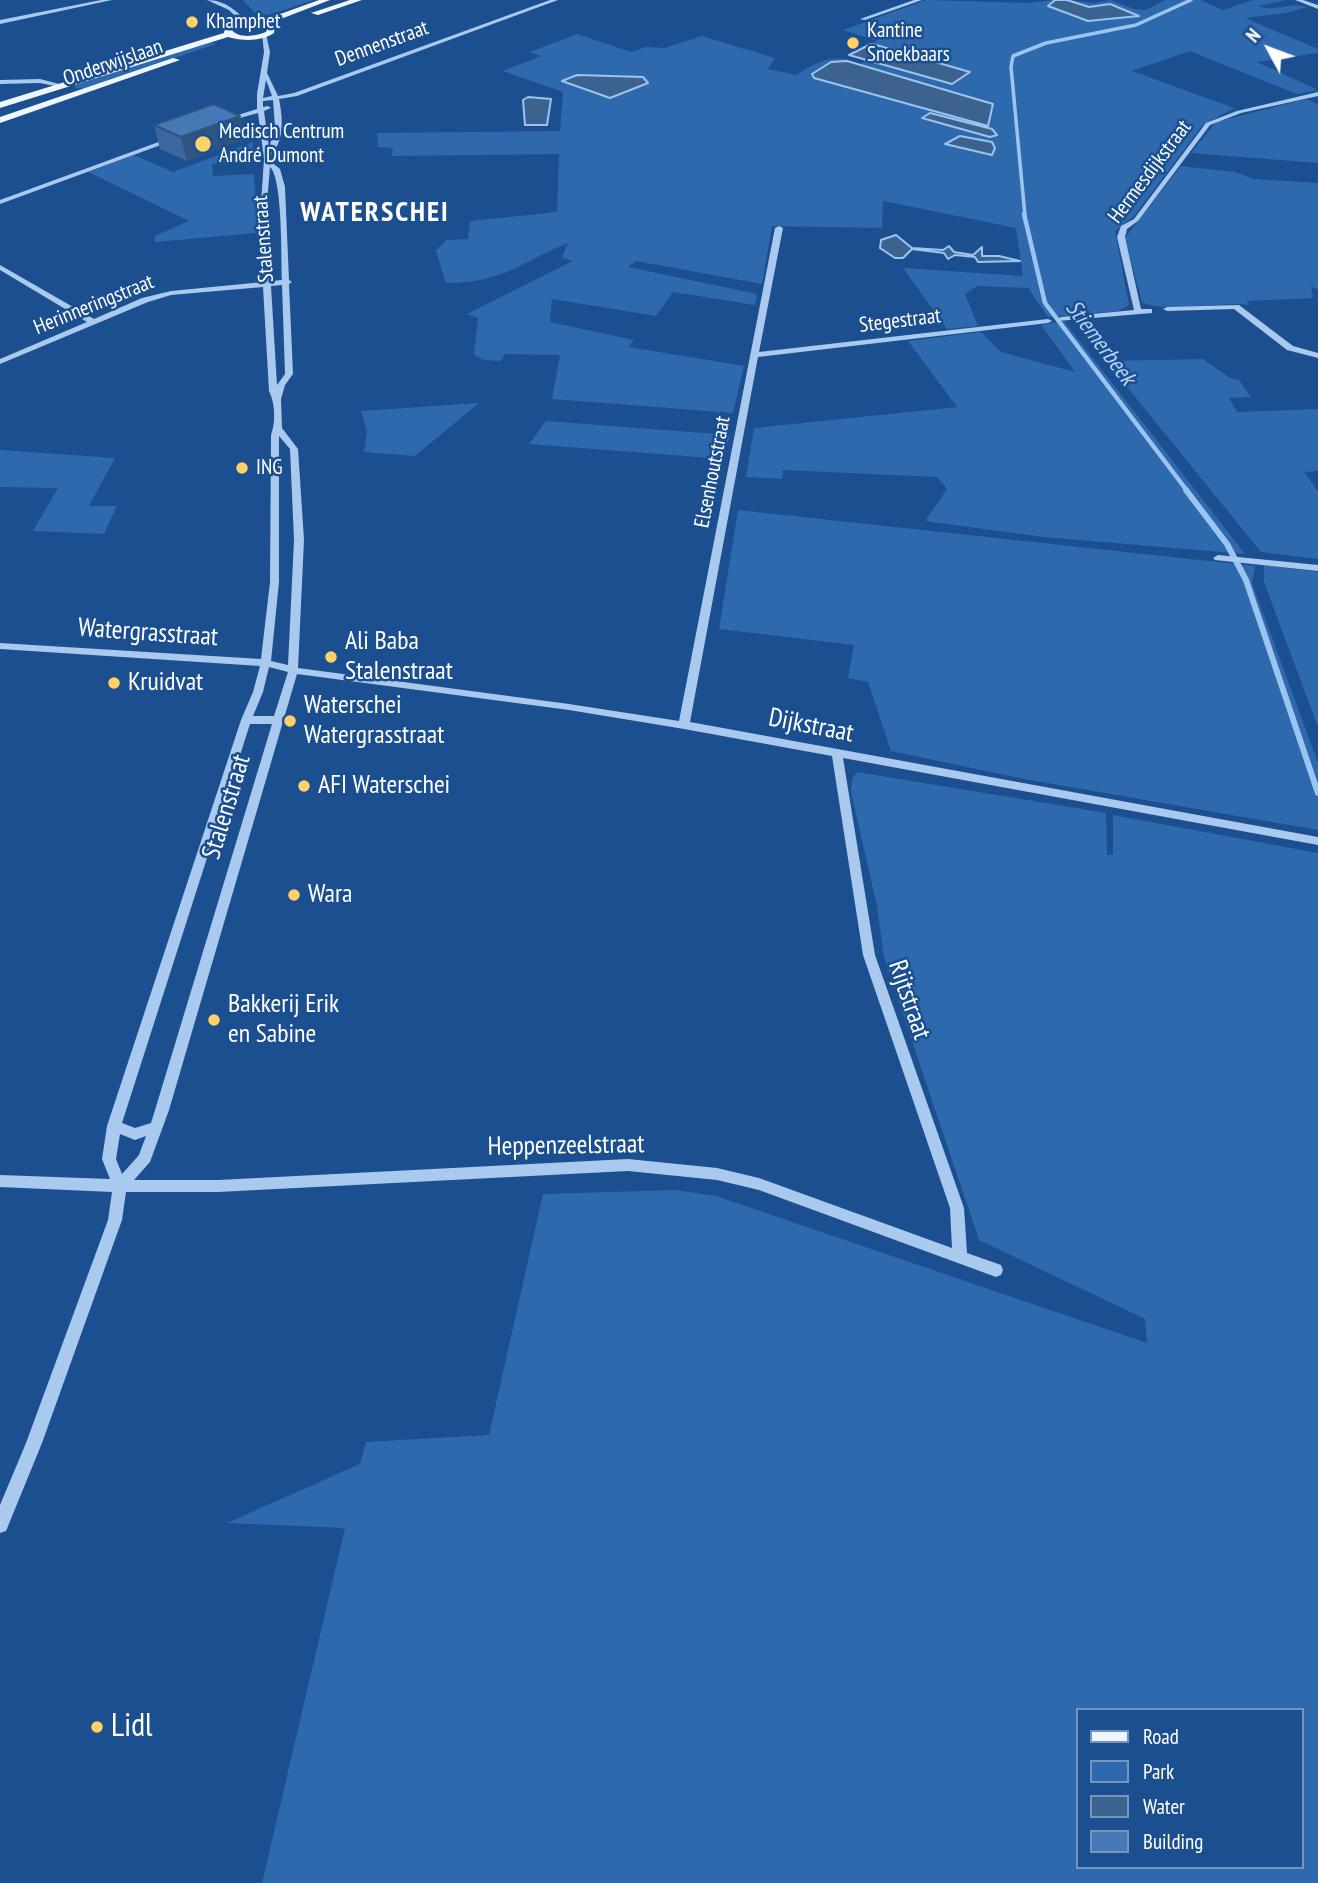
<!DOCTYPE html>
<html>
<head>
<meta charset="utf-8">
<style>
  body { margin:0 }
  #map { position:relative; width:1318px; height:1883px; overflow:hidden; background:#1b4f8f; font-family:"PT Sans Narrow",sans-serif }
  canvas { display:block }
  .legend { position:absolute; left:1076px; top:1708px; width:228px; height:161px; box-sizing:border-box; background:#1b4f8f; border:2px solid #7695bc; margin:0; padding:9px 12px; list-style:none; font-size:21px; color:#fff }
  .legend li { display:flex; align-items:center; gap:14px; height:35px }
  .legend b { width:35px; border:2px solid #7695bc }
  .north { position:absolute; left:1234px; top:14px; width:70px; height:70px; -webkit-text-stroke:5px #1b4f8f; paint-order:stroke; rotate:311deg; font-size:19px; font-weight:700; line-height:28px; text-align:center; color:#fff }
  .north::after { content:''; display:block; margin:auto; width:24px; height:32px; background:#fff; clip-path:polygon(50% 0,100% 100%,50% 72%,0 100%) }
</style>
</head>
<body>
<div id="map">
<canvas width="1318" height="1883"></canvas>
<ul class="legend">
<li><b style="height:9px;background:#f0f6ff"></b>Road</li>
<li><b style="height:19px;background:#2e69ad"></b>Park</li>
<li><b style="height:19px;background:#3c6290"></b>Water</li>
<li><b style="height:19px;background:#4478b7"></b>Building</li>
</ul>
<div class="north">N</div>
</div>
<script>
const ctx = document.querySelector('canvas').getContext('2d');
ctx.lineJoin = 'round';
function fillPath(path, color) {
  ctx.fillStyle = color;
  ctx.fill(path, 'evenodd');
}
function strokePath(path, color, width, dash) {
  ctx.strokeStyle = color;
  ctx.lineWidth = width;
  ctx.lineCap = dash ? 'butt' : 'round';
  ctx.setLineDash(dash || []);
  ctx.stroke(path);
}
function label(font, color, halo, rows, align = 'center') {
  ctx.font = font + ' "PT Sans Narrow",sans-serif';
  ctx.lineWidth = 5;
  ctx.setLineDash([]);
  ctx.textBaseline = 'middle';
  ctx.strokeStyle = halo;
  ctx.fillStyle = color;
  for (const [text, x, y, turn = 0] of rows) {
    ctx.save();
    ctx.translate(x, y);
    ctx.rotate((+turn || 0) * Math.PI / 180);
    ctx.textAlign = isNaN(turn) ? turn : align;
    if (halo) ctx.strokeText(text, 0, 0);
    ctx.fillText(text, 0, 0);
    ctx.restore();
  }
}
fillPath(new Path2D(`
  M 243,0 L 314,0 L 268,15 L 256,14 Z
  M 926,0 L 1028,3 L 1055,0 L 1049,3 L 1100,21 L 1139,16 L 1110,4 L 1089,7 L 1067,0 L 1094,3 L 1111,0 L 1134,9 L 1146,10 L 1165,0 L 1200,0 L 1223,10 L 1253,0 L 1286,0 L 1258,6 C 1276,13 1291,1 1307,7 L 1286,13 L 1245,18 L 1318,49 L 1318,53 L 1257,62 L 1318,90 L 1297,94 L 1190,51 L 1132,71 L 1234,108 L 1202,126 L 1134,216 L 1115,231 L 1129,305 L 1118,311 L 1048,317 L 1028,288 L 977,286 L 965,294 L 978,326 L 947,329 L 903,268 L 1023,276 L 1016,228 L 883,201 L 882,228 L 772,226 L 762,284 L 636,261 L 628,267 L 757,294 L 755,305 L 673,292 L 656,316 L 552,299 L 550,322 L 634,340 L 628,347 L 744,366 L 733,413 L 552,399 L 560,355 L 505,354 L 501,361 L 484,360 L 474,355 L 478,318 L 467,314 L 573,261 L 562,258 L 568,243 C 521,262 503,283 446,283 L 436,251 L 446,240 L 468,239 L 470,221 L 557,212 L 559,154 L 392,156 L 393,148 L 378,147 L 377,133 L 560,131 L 563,92 L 503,71 L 541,56 L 530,52 L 577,34 L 631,52 L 646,47 L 665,48 L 702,36 L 775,58 L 768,69 L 796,75 C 817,63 829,54 853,61 L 814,77 L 987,125 L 993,105 L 859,65 L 867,60 L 952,84 L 871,44 L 877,41 L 843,30 Z
  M 210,42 L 216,44 L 85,88 L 75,88 L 76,84 Z
  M 1306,99 L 1318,104 L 1318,163 L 1191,153 L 1216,122 Z
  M 253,142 L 252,161 L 212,164 L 213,176 L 254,174 L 257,233 L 155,242 L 155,236 L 189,221 L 88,172 L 134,155 L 173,172 Z
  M 1181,166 L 1235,172 L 1254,179 L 1318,183 L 1318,289 L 1311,287 L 1313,298 L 1247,301 L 1250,305 C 1225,301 1157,313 1142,302 L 1125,238 Z
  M 1064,321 L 1245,554 L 1044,537 L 931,522 L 926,520 L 947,489 L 937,477 L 783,470 L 782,479 L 746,477 L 754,428 L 957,407 L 908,341 L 981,332 L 1001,352 L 1075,372 L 1041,325 Z
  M 1203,359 L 1230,378 L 1239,380 L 1251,397 L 1229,398 L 1237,412 L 1318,409 L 1318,471 L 1304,472 L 1318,491 L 1318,559 L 1261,552 L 1106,361 Z
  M 479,403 L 415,456 L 364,452 L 367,432 L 361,411 Z
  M 546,421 L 730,435 L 723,459 L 529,444 Z
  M 0,450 L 115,458 L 89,506 L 117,506 L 104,534 L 33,531 L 58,488 L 0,487 Z
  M 738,510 L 1255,566 L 1252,583 L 1318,763 L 1318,830 L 1024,779 L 891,751 L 868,682 L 848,678 L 854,645 L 719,629 Z
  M 1264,565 L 1318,572 L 1318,727 L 1264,582 Z
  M 857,772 L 1106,813 L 1107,855 L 1113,855 L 1113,815 L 1318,853 L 1318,1883 L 262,1883 L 345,1528 L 227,1523 L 360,1464 L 366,1442 L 489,1435 L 543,1194 L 676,1190 L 716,1196 L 1147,1343 L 1145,1319 L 979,1240 L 884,958 L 877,906 L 851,792 L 852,779 ZM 1078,1710 L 1302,1710 L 1302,1867 L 1078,1867 Z`), '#2e69ad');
const water = new Path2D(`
  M 1055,0 L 1067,0 L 1089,7 L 1110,4 L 1139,16 L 1088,21 L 1048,6 Z
  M 871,44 L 876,45 L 970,72 L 952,84 L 849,55 Z
  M 847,61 L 993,104 L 988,126 L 814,78 L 812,74 L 831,62 Z
  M 577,75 L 643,77 L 648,83 L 610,98 L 562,81 Z
  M 528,97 L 551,99 L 547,125 L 525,125 L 523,100 Z
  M 930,113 L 992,129 L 997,135 L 990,137 L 922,118 Z
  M 960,136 L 992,142 L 995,148 L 992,155 L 945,144 Z
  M 896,235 L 912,248 L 943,250 L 949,246 L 954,252 L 973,255 L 982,247 L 982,256 L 999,256 L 1020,261 L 978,262 L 975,257 L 955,255 L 948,259 L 944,253 L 912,249 L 903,258 L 895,258 L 880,248 L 881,240 Z`);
fillPath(water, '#3c6290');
strokePath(water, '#9cc4f0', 2);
strokePath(new Path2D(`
  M 1025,216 L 1011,67 L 1013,56 L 1046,43 L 1136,25 L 1191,0`), '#9cc4f0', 3.5);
strokePath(new Path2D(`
  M 1024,214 L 1045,303 L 1188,492`), '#9cc4f0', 4.5);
strokePath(new Path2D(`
  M 1186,490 L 1227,544 L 1246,580 L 1318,793`), '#9cc4f0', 6);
fillPath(new Path2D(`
  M 101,0 L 112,0 L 0,24 L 0,20 Z
  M 207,0 C 225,0 237,11 248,23 L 243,24 L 229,10 Z
  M 550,0 L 558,0 L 297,96 L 279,99 C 282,114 284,132 277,146 C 274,152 270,153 270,161 L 280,169 L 285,187 L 289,280 L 292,282 L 289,284 L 293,374 L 285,385 L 281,399 L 282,428 L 298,449 L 304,540 L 298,668 L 569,704 L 679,721 L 775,228 L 779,226 L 783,228 L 759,352 L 1048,319 L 1052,321 L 1048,323 L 758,357 L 690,722 L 1318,837 L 1318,845 L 843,758 L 875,955 L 964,1208 L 967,1253 L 1001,1265 L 1003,1270 L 1001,1275 L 996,1277 L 759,1190 L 717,1180 L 628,1171 L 218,1192 L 126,1192 L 122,1220 L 42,1443 L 6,1531 L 0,1533 L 0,1505 L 26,1443 L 108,1220 L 112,1192 L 0,1187 L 0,1175 L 110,1179 L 102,1159 L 107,1126 L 241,720 L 253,692 L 260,666 L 0,649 L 0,643 L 261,659 L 270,582 L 271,435 C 276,422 275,403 269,391 L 263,287 L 171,295 L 148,302 L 0,364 L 0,359 L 87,322 L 0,270 L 0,265 L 94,319 L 142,298 L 171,291 L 263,282 L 261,203 L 264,159 L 258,113 L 225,122 L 222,120 L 257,109 L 257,94 L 264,52 L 262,34 L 266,34 L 270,52 L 267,73 L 278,96 L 294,93 ZM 266,80 L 272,96 L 263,98 ZM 273,100 L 275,127 L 269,148 L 264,111 L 271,108 L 268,106 L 263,107 L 263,101 ZM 270,167 C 283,179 281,259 282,280 L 271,281 L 267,203 ZM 282,285 L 285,374 L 277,385 L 271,286 ZM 279,436 L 290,449 L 294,540 L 288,665 L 271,661 L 279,582 ZM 269,667 L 288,672 L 274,716 L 253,716 L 263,692 ZM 297,674 L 569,710 L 684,729 L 832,756 L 863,955 L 950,1208 L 952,1248 L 759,1178 L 717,1168 L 628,1159 L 218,1180 L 134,1180 L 150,1162 L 169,1110 ZM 250,724 L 272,724 L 155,1110 L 151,1123 L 135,1128 L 122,1123 ZM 120,1134 L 135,1140 L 146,1136 L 139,1155 L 122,1174 L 116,1159 Z
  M 914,0 L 922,0 L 865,20 L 860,19 Z
  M 1295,0 L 1303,0 L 1318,5 L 1318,9 Z
  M 40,79 L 63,85 L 60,87 L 40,83 L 0,84 L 0,80 Z
  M 1318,92 L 1318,96 L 1241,113 L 1210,125 L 1138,221 L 1127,229 L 1125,237 L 1141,309 L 1152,309 L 1152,313 L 1058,321 L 1057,319 L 1061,317 L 1134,310 L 1117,237 L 1121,226 L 1134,219 L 1206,123 L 1237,111 Z
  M 175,136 L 178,138 L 177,139 L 0,204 L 0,200 Z
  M 1239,305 L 1293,346 L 1318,353 L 1318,358 L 1287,350 L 1234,309 L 1167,311 L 1163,309 L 1167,307 Z
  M 1218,555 L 1318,565 L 1318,571 L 1215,560 L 1213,558 Z`), '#a9c9ee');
fillPath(new Path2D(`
  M 319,0 L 330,0 L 265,25 L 246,25 L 232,30 C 239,39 256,36 266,32 L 269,24 L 275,24 L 274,33 C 260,42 243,41 228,37 L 0,108 L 0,102 L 214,36 L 224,33 L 225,27 L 245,21 L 261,21 Z
  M 350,0 L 362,0 L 318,15 L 311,13 Z
  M 173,58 L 180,60 L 0,123 L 0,117 Z`), '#f0f6ff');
fillPath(new Path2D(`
  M 240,116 L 245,139 L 187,161 L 160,149 L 154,125 Z`), '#3a679d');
fillPath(new Path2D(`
  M 240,116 L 245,139 L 187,161 L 181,137 Z`), '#305480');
const building = new Path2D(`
  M 214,104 L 240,116 L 181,137 L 154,125 Z`);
fillPath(building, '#4478b7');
strokePath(building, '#305480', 2);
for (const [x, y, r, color] of [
  [192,22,7,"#ffd166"],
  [853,43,7,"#ffd166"],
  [203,144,9,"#ffd166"],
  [242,468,7,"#ffd166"],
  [331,657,7,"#ffd166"],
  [114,683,7,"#ffd166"],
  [290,721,7,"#ffd166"],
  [304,786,7,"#ffd166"],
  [294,895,7,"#ffd166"],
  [214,1020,7,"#ffd166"],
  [97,1727,7,"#ffd166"]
]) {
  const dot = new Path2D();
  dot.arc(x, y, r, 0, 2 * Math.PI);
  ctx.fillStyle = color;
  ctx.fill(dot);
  strokePath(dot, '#1b4f8f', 2.5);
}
label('21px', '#fff', '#1b4f8f', [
  ["Khamphet",206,22],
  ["Kantine",867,31],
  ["Snoekbaars",867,55],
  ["Medisch Centrum",219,132],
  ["André Dumont",219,156],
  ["ING",256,468]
], 'left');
label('21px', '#fff', '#1b4f8f', [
  ["Dennenstraat",382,44,-20],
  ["Onderwijslaan",113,63,-19],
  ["Hermesdijkstraat",1150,172,-53],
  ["Stalenstraat",264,239,-94],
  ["Herinneringstraat",94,305,-22],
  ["Stegestraat",900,321,-7],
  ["Elsenhoutstraat",713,472,-79]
]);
label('italic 23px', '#b5d3f5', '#1b4f8f', [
  ["Stiemerbeek",1100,343,53]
]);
label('26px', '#fff', '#1b4f8f', [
  ["Watergrasstraat",148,633,4],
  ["Dijkstraat",811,726,11],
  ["Stalenstraat",227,807,-73],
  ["Rijtstraat",909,1000,71],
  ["Heppenzeelstraat",566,1146,-1]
]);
label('26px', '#fff', '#1b4f8f', [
  ["Ali Baba",345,642],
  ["Stalenstraat",345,672],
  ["Kruidvat",128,683],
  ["Waterschei",304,706],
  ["Watergrasstraat",304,736],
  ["AFI Waterschei",318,786],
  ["Wara",308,895],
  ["Bakkerij Erik",228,1005],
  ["en Sabine",228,1035]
], 'left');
ctx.letterSpacing = '2px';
label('bold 28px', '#fff', '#1b4f8f', [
  ["WATERSCHEI",375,213]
]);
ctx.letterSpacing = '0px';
label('32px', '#fff', '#1b4f8f', [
  ["Lidl",111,1727]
], 'left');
</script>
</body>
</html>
